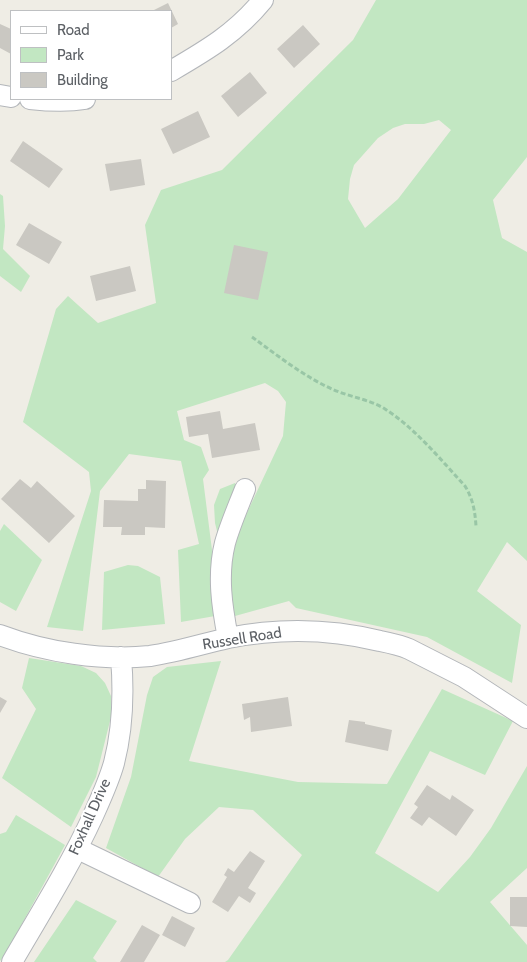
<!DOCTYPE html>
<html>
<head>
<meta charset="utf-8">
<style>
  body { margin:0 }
  #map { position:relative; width:527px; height:962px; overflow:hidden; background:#efede5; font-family:Cabin,sans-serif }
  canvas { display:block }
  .legend { position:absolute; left:10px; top:10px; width:162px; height:90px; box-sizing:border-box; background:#fff; border:1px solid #bec0c2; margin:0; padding:6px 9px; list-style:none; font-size:15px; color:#5d6166 }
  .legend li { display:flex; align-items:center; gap:10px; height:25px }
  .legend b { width:25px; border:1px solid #bec0c2 }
</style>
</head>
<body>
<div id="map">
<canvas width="527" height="962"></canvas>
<ul class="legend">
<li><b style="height:6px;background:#fff"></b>Road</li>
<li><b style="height:14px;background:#c2e7c2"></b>Park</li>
<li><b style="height:14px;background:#cac8c2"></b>Building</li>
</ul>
</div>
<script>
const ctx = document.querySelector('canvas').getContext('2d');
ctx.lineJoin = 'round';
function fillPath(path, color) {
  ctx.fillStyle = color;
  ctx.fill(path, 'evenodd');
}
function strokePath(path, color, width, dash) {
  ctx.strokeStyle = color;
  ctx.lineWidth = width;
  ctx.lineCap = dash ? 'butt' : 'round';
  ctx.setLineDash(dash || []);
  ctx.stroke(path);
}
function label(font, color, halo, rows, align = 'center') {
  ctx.font = font + ' Cabin,sans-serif';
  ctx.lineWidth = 4;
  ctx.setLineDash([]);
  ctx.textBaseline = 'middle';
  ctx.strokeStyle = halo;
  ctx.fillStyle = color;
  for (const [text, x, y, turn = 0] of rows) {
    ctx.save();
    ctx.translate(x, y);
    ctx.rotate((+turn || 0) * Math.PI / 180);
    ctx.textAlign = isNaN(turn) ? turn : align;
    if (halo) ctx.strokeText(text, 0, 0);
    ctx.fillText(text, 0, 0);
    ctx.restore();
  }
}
fillPath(new Path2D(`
  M 376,0 L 527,0 L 527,157 L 493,200 L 502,238 L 527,252 L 527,561 L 507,542 L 477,591 L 521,625 L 512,683 L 427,637 L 296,608 L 289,601 L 235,616 L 226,585 L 229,551 L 283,436 L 286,402 L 278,391 L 265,383 L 177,411 L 184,440 L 201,447 L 209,470 L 203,479 L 212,550 L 215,616 L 181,622 L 178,550 L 199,544 L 181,461 L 129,454 L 100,491 L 83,631 L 47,627 L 91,491 L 89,472 L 23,422 L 56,309 L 68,296 L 98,323 L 156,303 L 145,225 L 161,190 L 222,170 L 353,40 ZM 439,120 L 451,130 L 398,199 L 365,228 L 348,199 L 350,179 L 354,165 L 378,138 L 393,128 L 405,124 L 424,124 Z
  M 0,194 L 3,196 L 5,226 L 3,249 L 30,276 L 21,292 L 0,276 Z
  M 235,483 L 238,490 L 218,535 L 215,523 L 214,505 L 220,489 Z
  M 4,524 L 42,560 L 16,611 L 0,602 L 0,531 Z
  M 128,565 L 138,566 L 160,577 L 165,624 L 102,630 L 104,572 Z
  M 29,658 L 81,666 L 96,673 L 105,683 L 111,696 L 111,717 L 96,777 L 71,827 L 2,778 L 36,709 L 22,688 Z
  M 221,661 L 189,761 L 298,782 L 387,784 L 442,689 L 513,721 L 485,775 L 430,751 L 375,853 L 438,892 L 470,857 L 491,828 L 527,766 L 527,868 L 490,902 L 527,945 L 527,962 L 225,962 L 228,960 L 302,855 L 253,810 L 219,807 L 185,839 L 158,877 L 106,848 L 131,777 L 147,695 L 153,677 L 167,667 Z
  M 16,815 L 65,845 L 5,955 L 0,961 L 0,834 L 6,832 Z
  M 76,900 L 117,921 L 93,958 L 97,962 L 34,962 Z`), '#c2e7c2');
fillPath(new Path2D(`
  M 168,3 L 178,24 L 171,28 L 171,11 L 152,11 Z
  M 0,24 L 11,29 L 11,54 L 0,48 Z
  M 303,25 L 320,44 L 294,68 L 277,49 Z
  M 250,72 L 267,93 L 238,117 L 221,96 Z
  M 198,111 L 210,137 L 173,154 L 161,129 Z
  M 23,141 L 63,169 L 49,188 L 10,161 Z
  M 141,159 L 145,185 L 110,191 L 105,164 Z
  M 29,223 L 62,242 L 49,264 L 16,245 Z
  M 234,245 L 268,252 L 258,300 L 224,293 Z
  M 130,266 L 136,291 L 96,301 L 90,276 Z
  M 220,411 L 223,429 L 255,423 L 260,450 L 212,458 L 208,434 L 189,437 L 186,417 Z
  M 20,479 L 31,488 L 37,481 L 75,516 L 49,543 L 1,499 Z
  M 146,480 L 166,481 L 165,528 L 145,527 L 145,535 L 121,535 L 122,527 L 103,527 L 104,500 L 138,501 L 138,489 L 146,489 Z
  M 0,697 L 7,701 L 0,713 Z
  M 288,697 L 292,726 L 251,732 L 250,717 L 244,720 L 242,704 Z
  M 349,720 L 365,722 L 365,724 L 392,730 L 388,751 L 345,742 Z
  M 427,785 L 450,800 L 452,795 L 474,810 L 456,836 L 429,817 L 422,826 L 410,818 L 418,807 L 414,804 Z
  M 250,851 L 265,861 L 248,888 L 256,893 L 250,903 L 239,896 L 228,912 L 212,902 L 227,877 L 224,875 L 228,868 L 234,872 Z
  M 510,897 L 527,897 L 527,927 L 510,926 Z
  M 172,916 L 195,928 L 185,947 L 162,935 Z
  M 142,925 L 160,935 L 144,962 L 120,962 Z`), '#cac8c2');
const minor = new Path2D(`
  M 171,71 C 207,50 236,33 263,0
  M 0,95 L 11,97
  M 30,99 C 48,101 67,102 85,99
  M 0,635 C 45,652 102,661 150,656 C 177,652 202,644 228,638 C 278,628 331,629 380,641 C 390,643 400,645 409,649 L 464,677 L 527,718
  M 228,638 C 222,607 217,575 225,543 C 230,525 238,507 245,489
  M 78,849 L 190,903
  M 12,962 C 40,914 70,866 93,816 C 101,798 109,781 114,763 C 123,728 124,693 121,657`);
strokePath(minor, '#b3b6ba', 22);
strokePath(new Path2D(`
  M 252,337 C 277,355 303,376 332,389 C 349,397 369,399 385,409 C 415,428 441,460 465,486 C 473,499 475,511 476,526`), '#99c6a6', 3, [5, 2.5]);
strokePath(minor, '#fff', 20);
label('15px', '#5d6166', '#fff', [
  ["Russell Road",242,639,-9],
  ["Foxhall Drive",90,817,-66]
]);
</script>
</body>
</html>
